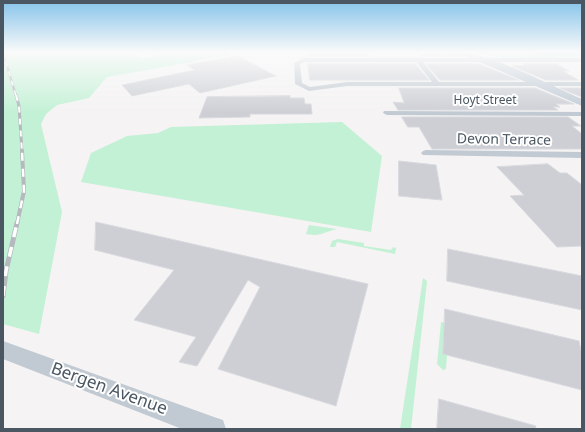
<!DOCTYPE html>
<html>
<head>
<meta charset="utf-8">
<style>
  body { margin:0 }
  #map { position:relative; width:585px; height:432px; overflow:hidden; background:#f5f3f3; font-family:"Noto Sans",sans-serif }
  canvas { display:block }
  .frame { position:absolute; inset:0; border:4px solid #4a5661; pointer-events:none }
</style>
</head>
<body>
<div id="map">
<canvas width="585" height="432"></canvas>
<div class="frame"></div>
</div>
<script>
const ctx = document.querySelector('canvas').getContext('2d');
ctx.lineJoin = 'round';
function fillPath(path, color) {
  ctx.fillStyle = color;
  ctx.fill(path, 'evenodd');
}
function strokePath(path, color, width, dash) {
  ctx.strokeStyle = color;
  ctx.lineWidth = width;
  ctx.lineCap = dash ? 'butt' : 'round';
  ctx.setLineDash(dash || []);
  ctx.stroke(path);
}
function label(font, color, halo, rows, align = 'center') {
  ctx.font = font + ' "Noto Sans",sans-serif';
  ctx.lineWidth = 4;
  ctx.setLineDash([]);
  ctx.textBaseline = 'middle';
  ctx.strokeStyle = halo;
  ctx.fillStyle = color;
  for (const [text, x, y, turn = 0] of rows) {
    ctx.save();
    ctx.translate(x, y);
    ctx.rotate((+turn || 0) * Math.PI / 180);
    ctx.textAlign = isNaN(turn) ? turn : align;
    if (halo) ctx.strokeText(text, 0, 0);
    ctx.fillText(text, 0, 0);
    ctx.restore();
  }
}
fillPath(new Path2D(`
  M 3,52 L 133,52 L 141,58 L 181,52 L 247,52 L 107,77 L 89,98 L 57,105 L 46,114 L 41,124 L 62,212 L 39,334 L 3,324 Z
  M 468,52 L 582,52 L 582,58 L 503,58 Z
  M 342,122 L 382,156 L 371,232 L 81,182 L 91,153 L 127,136 L 158,133 L 171,127 Z
  M 309,225 L 337,229 C 323,232 321,237 306,234 Z
  M 338,239 L 364,243 L 364,246 L 391,250 L 393,247 L 396,248 L 395,254 L 337,242 L 335,247 L 330,247 L 332,241 Z
  M 423,278 L 427,281 L 411,429 L 400,429 Z
  M 441,322 L 445,323 L 443,353 L 447,355 L 446,369 L 443,370 L 437,364 Z`), '#c3f1d5');
fillPath(new Path2D(`
  M 525,52 L 582,52 L 582,55 L 546,55 Z`), '#90daee');
const building = new Path2D(`
  M 307,52 L 361,52 L 370,56 L 308,56 Z
  M 435,53 L 439,55 L 455,53 L 463,56 L 420,56 Z
  M 238,56 L 276,76 L 200,93 L 189,84 L 132,96 L 122,85 L 195,70 L 187,65 Z
  M 308,64 L 415,64 L 429,80 L 310,80 Z
  M 426,64 L 479,64 L 519,80 L 440,80 Z
  M 524,64 L 557,64 L 569,71 L 563,71 L 578,80 L 546,80 L 512,66 L 527,65 Z
  M 399,88 L 535,88 L 574,104 L 556,104 L 560,107 L 553,107 L 558,110 L 398,110 L 393,102 L 404,103 Z
  M 560,88 L 582,88 L 582,97 L 569,92 Z
  M 290,96 L 290,98 L 304,98 L 305,104 L 311,104 L 312,114 L 250,114 L 250,117 L 199,118 L 207,97 Z
  M 402,117 L 568,117 L 581,126 L 572,126 L 582,134 L 582,149 L 432,149 L 419,127 L 408,127 Z
  M 399,161 L 436,165 L 442,200 L 399,196 Z
  M 548,164 L 560,173 L 567,173 L 582,185 L 582,246 L 557,247 L 510,196 L 524,195 L 497,167 Z
  M 96,222 L 368,284 L 336,406 L 218,369 L 260,287 L 248,280 L 197,366 L 179,362 L 196,337 L 134,320 L 174,270 L 95,250 Z
  M 448,249 L 582,276 L 582,310 L 447,281 Z
  M 445,309 L 579,341 L 582,355 L 582,390 L 443,354 Z
  M 439,399 L 536,426 L 535,429 L 437,429 Z`);
fillPath(building, '#cdcfd5');
strokePath(building, '#d7d9de', 1);
fillPath(new Path2D(`
  M 303,58 L 582,58 L 582,62 L 423,62 L 439,82 L 582,82 L 582,86 L 347,86 L 309,91 L 295,84 L 294,63 ZM 304,62 L 416,62 L 432,82 L 347,82 L 310,87 L 302,83 L 300,64 Z
  M 384,111 L 582,112 L 582,116 L 387,115 L 383,113 Z
  M 426,150 L 582,152 L 582,158 L 423,155 L 421,153 L 423,151 Z`), '#c1cad2');
fillPath(new Path2D(`
  M 3,341 L 214,417 L 223,420 L 226,429 L 182,429 L 3,359 Z`), '#c1cad2');
fillPath(new Path2D(`
  M 456,52 C 490,52 549,85 582,99 L 582,106 Z`), '#c1cbd6');
const railFar3 = new Path2D(`
  M 3,52 L 16,96`);
const railFar2 = new Path2D(`
  M 16,95 L 19,106 L 22,152`);
const railFar1 = new Path2D(`
  M 17,224 L 24,191 L 22,151`);
const rail = new Path2D(`
  M 3,296 L 6,271 L 17,223`);
strokePath(railFar3, '#b5b8bd', 2.5);
strokePath(railFar2, '#b5b8bd', 3);
strokePath(railFar1, '#b5b8bd', 4);
strokePath(rail, '#b5b8bd', 5);
strokePath(railFar3, '#fff', 1.5, [5]);
strokePath(railFar2, '#fff', 2, [6]);
strokePath(railFar1, '#fff', 2.5, [8]);
strokePath(rail, '#fff', 3.5, [10]);
const sky = ctx.createLinearGradient(0, 0, 0, 113);
sky.addColorStop(0, '#85c3ea');
sky.addColorStop(0.46, '#fafafa');
sky.addColorStop(1, '#fafafa00');
ctx.fillStyle = sky;
ctx.fillRect(0, 0, 585, 113);
label('12px', '#4a5661', '#fff', [
  ["Hoyt Street",485,101]
]);
label('14px', '#4a5661', '#fff', [
  ["Devon Terrace",504,140,1]
]);
label('17px', '#4a5661', '#fff', [
  ["Bergen Avenue",109,389,20]
]);
</script>
</body>
</html>
